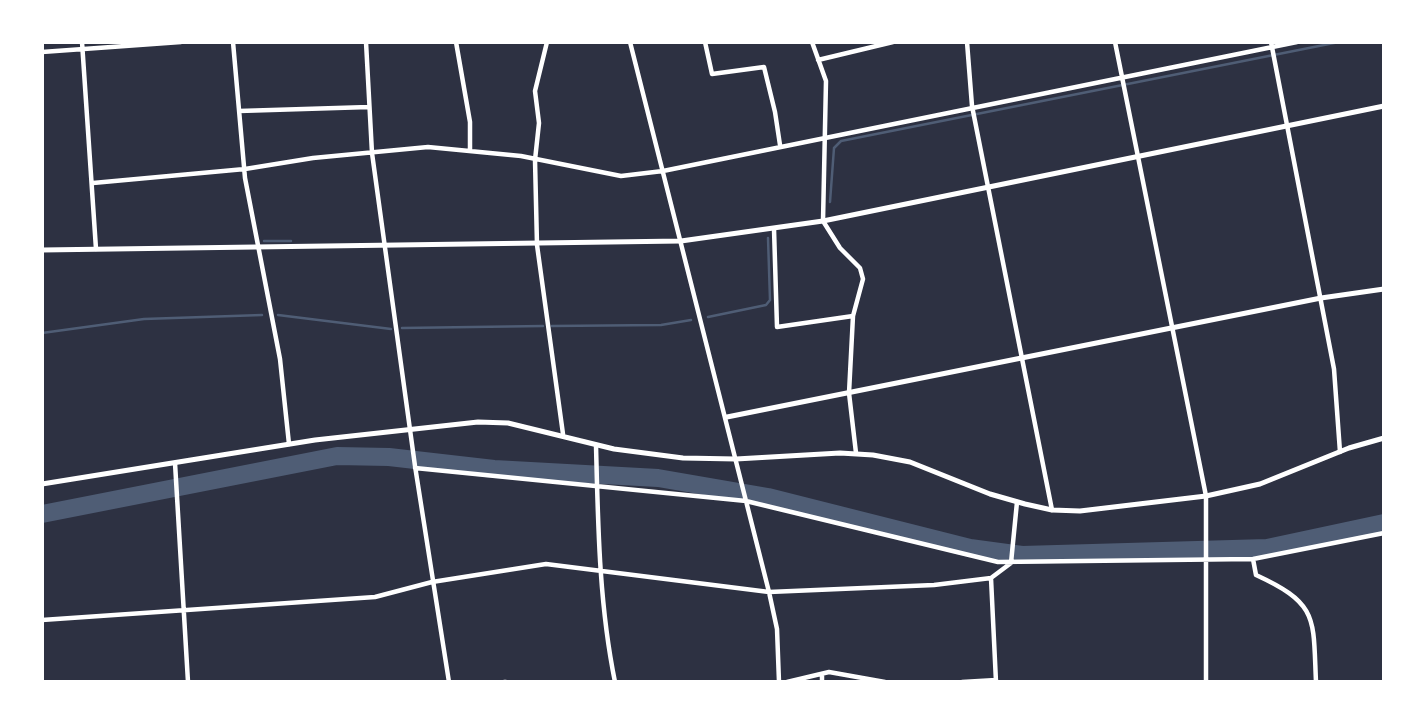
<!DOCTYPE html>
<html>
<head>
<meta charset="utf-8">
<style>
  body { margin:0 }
  #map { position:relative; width:1426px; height:724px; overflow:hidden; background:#2d3142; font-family:"Work Sans",sans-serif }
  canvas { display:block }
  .frame { position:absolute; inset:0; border:44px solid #fff; pointer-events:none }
</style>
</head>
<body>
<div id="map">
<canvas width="1426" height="724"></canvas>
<div class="frame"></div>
</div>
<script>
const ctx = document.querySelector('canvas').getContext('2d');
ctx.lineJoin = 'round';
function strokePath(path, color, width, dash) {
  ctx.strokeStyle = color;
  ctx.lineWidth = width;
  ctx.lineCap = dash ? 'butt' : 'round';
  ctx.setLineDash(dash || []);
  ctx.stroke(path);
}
strokePath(new Path2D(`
  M 830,202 L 834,148 L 841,141 L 1339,42
  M 264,241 L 291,241
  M 278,315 L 391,329
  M 708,317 L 766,305 L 770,300 L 768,238
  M 552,326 L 661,325 L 691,320
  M 402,328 L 543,326
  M 42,333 L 144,319 L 262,315`), '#4f5d75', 2.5);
strokePath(new Path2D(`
  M 42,514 L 337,456 L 389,457 L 494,469 L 658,478 L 768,497 L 970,548 L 1022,555 L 1267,548 L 1384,523`), '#4f5d75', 18);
strokePath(new Path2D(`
  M 82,42 L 96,249
  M 233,42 L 245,178 L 280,359 L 289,444
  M 366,42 L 372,153 L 415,466 L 449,682
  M 456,42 L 470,122 L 470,151
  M 547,42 L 535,91 L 539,123 L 535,160 L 537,245 L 563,434
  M 630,42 L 769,592 L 777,629 L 779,682
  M 705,42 L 712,74 L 764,67 L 775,112 L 780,145
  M 812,42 L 826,81 L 823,221 L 840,248 L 860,268 L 863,279 L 853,316 L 849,393 L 856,453
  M 967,42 L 972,106 L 1052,510
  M 1115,42 L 1206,496 L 1206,682
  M 1271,42 L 1334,369 L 1340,452
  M 42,52 L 181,42
  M 818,60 L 893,42
  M 239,111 L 369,107
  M 93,183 L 245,169 L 313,158 L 428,147 L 521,156 L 621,176 L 663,171 L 1297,42
  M 774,229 L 777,327 L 853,316
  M 596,445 C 598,524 599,604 615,682
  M 175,463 L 188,682
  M 415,468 L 746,501 L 998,562 L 1253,559 L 1384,533
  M 1253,559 L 1256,575 C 1319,604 1313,618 1316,682
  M 991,578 L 996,682
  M 42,620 L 375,597 L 432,582 L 546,564 L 769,592 L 934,585 L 991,578 L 1011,563 L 1017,502
  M 822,674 L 822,682
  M 504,682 L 506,682
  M 787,682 L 829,672 L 885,682
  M 962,682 L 996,680`), '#fff', 4.5);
strokePath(new Path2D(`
  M 42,250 L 681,241 L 823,221 L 1384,106
  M 727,417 L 1321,298 L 1384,289
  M 42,484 L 315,440 L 478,422 L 508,423 L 614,449 L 683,458 L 736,459 L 840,453 L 873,455 L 910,462 L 990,494 L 1025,504 L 1052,510 L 1080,511 L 1206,496 L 1260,484 L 1349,448 L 1384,438`), '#fff', 5);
</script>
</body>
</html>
